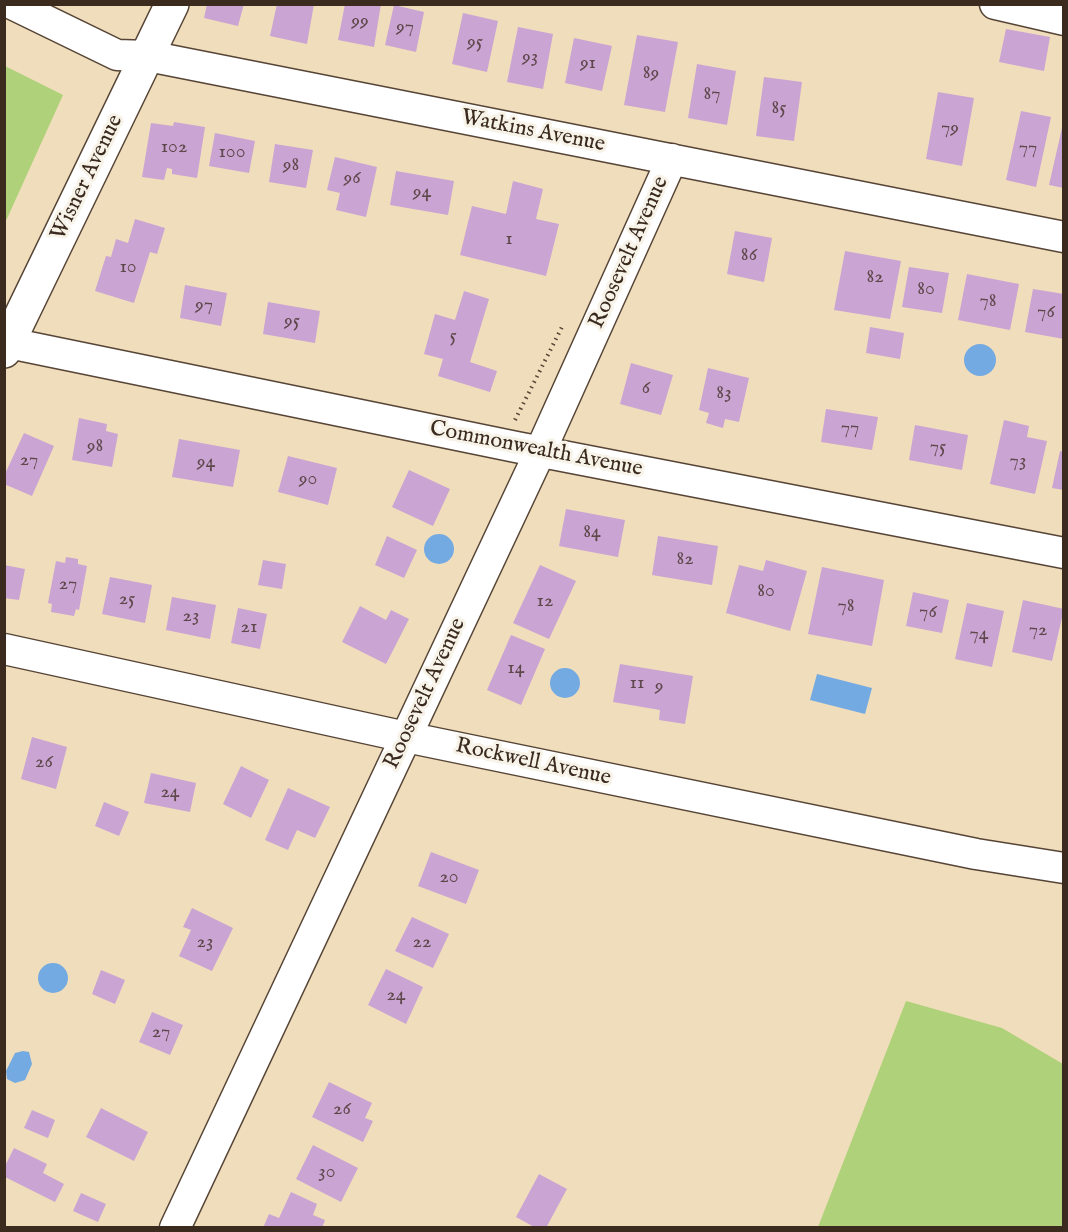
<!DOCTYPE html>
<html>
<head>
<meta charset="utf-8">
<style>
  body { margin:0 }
  #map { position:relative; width:1068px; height:1232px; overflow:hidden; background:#f0ddbc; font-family:"IM FELL English",serif }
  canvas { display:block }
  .frame { position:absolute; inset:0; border:6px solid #3b2a1e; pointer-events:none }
</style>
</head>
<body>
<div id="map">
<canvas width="1068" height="1232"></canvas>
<div class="frame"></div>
</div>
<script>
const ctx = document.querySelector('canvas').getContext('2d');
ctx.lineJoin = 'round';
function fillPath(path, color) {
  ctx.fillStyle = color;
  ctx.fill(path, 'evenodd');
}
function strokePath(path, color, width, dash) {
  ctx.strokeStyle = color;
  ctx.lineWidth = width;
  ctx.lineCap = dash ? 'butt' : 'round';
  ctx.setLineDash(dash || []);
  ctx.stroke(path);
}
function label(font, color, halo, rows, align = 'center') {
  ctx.font = font + ' "IM FELL English",serif';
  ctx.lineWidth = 6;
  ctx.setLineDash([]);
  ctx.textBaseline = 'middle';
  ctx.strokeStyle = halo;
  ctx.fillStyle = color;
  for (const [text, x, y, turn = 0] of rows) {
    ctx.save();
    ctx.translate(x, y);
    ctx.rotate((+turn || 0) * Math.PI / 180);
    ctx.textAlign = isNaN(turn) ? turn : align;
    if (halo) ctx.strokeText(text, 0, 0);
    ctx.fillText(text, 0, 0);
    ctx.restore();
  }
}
fillPath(new Path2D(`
  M 5,66 L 63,95 L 5,223 Z
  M 906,1001 L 1002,1028 L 1063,1064 L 1063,1227 L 818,1227 Z`), '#afd179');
fillPath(new Path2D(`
  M964 360a16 16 0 1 1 32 0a16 16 0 1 1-32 0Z
  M424 549a15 15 0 1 1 30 0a15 15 0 1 1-30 0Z
  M550 683a15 15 0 1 1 30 0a15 15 0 1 1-30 0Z
  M 817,674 L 872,688 L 865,714 L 810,700 Z
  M38 978a15 15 0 1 1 30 0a15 15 0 1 1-30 0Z
  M 23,1051 L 29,1052 L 32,1064 L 25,1080 L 15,1083 L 7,1079 L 6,1071 L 15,1053 Z`), '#74aae2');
fillPath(new Path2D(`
  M 207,4 L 244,4 L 238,26 L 204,18 Z
  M 277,4 L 314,4 L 307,44 L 270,36 Z
  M 345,4 L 381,4 L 374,47 L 338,40 Z
  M 394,5 L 424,12 L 416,52 L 385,45 Z
  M 463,13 L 498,21 L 487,72 L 452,64 Z
  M 518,27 L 553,34 L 543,89 L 507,82 Z
  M 1006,29 L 1050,37 L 1044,71 L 999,62 Z
  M 637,35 L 678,42 L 665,112 L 624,105 Z
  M 574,38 L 612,46 L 602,91 L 565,83 Z
  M 697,64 L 736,71 L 727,125 L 688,118 Z
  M 764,77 L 802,82 L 794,141 L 756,136 Z
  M 938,92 L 974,98 L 962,166 L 926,159 Z
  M 1021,111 L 1051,117 L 1036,187 L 1006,180 Z
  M 174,122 L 205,127 L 197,178 L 172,174 L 172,169 L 167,168 L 164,180 L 142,177 L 151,123 L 173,126 Z
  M 1062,128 L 1064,128 L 1064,188 L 1049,185 Z
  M 215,133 L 255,141 L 249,173 L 209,166 Z
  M 275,144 L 313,150 L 306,188 L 269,182 Z
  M 335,157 L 377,167 L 366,217 L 336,210 L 340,193 L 327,190 Z
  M 396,171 L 454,181 L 448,215 L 390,205 Z
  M 513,181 L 543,189 L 536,219 L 559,224 L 546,276 L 460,255 L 472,206 L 506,214 Z
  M 135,219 L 165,228 L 157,254 L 150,252 L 134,303 L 95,291 L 106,256 L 111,257 L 116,239 L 128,243 Z
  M 735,231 L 772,238 L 764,282 L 727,274 Z
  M 845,251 L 901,261 L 890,319 L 834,310 Z
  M 909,267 L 949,273 L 942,313 L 902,307 Z
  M 967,274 L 1019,284 L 1010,330 L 958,320 Z
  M 185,285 L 227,293 L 221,326 L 180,318 Z
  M 1033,289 L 1064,294 L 1064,339 L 1025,332 Z
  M 464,291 L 489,299 L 470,362 L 497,371 L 490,392 L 438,376 L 443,359 L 424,354 L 435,314 L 455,320 Z
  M 268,302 L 320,311 L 315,343 L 263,334 Z
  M 870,327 L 904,333 L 900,359 L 866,353 Z
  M 631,363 L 673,375 L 661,415 L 620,404 Z
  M 708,368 L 749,378 L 739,422 L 725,419 L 723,428 L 706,423 L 709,413 L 699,410 Z
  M 826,409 L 878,417 L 872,450 L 821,442 Z
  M 79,418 L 107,424 L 106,431 L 118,434 L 112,467 L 72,460 Z
  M 1004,420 L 1029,426 L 1027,437 L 1047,441 L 1035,494 L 990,484 Z
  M 915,425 L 968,435 L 962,470 L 909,460 Z
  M 24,433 L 54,446 L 32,496 L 4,484 L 4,476 Z
  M 179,439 L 240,450 L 233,487 L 172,477 Z
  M 1060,451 L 1064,452 L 1064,490 L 1052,488 Z
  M 288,456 L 337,468 L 328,505 L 278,492 Z
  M 409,470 L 450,489 L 433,526 L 392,507 Z
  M 566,509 L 625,520 L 618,557 L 559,546 Z
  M 387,536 L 417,550 L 404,578 L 375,565 Z
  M 658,536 L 718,546 L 712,585 L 652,575 Z
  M 66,557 L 78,559 L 78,564 L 87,566 L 79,610 L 76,609 L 74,616 L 51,612 L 52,604 L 48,603 L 56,561 L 65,563 Z
  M 263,560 L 286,564 L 282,589 L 258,585 Z
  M 766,560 L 807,571 L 790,631 L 726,613 L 739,565 L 763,571 Z
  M 4,565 L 25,569 L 19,600 L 4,598 Z
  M 540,565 L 576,581 L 549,639 L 513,623 Z
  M 822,567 L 884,580 L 872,646 L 808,634 Z
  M 110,577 L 152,585 L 145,623 L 102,614 Z
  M 913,592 L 949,600 L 942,633 L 906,626 Z
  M 172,597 L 216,605 L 210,639 L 166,630 Z
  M 1023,600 L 1064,609 L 1052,661 L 1012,652 Z
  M 967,603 L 1004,611 L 992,667 L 955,659 Z
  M 360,606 L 386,620 L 391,610 L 409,619 L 386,664 L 342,642 Z
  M 238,608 L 267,614 L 260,649 L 231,643 Z
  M 511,635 L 545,649 L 521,705 L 487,690 Z
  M 620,664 L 693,676 L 685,724 L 659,720 L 660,710 L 613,702 Z
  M 32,737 L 67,747 L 56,789 L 21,779 Z
  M 241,766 L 269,780 L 251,818 L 223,804 Z
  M 151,773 L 196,783 L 190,812 L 144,803 Z
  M 288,788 L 330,807 L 315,838 L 297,830 L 288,850 L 265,840 Z
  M 104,802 L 129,812 L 119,836 L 95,826 Z
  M 431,852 L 479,870 L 466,904 L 418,886 Z
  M 192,908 L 233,928 L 212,971 L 179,956 L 191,930 L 183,927 Z
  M 412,917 L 449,934 L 433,968 L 395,951 Z
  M 386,969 L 423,987 L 406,1024 L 368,1005 Z
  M 101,970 L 125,980 L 115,1004 L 92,994 Z
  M 152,1012 L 183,1025 L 170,1055 L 139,1042 Z
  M 329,1082 L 372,1103 L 365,1118 L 373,1121 L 363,1142 L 312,1117 Z
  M 101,1108 L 148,1132 L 134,1161 L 86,1137 Z
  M 32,1110 L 55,1120 L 48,1138 L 24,1128 Z
  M 313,1145 L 358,1168 L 341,1202 L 296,1179 Z
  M 14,1148 L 47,1164 L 43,1173 L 64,1184 L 55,1202 L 5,1177 L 5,1166 Z
  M 539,1174 L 567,1189 L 546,1228 L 536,1228 L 516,1217 Z
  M 291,1192 L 317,1204 L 313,1215 L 325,1220 L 322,1228 L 263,1228 L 269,1214 L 279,1218 Z
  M 81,1193 L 106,1204 L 98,1222 L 73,1211 Z`), '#caa4d3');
const minor = new Path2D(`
  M 12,4 L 117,55 L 148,56 L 1064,237
  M 995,4 L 1064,20
  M 9,343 L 516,447 L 1064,553
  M 4,649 L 406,737 L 976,854 L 1064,868
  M 175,1228 L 540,452 L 672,159`);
const tertiary = new Path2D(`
  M 4,351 L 172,4`);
strokePath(minor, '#564536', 33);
strokePath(tertiary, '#564536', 36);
strokePath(new Path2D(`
  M 515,420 L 563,325`), '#564536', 4, [1.5, 4.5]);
strokePath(minor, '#fff', 30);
strokePath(tertiary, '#fff', 33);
label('20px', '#5f484b', null, [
  ["99",360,22],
  ["97",405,28],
  ["95",475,43],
  ["93",530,58],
  ["91",588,64],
  ["89",651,74],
  ["87",712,95],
  ["85",779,109],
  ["79",950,129],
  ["102",174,148],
  ["77",1028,149],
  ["100",232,153],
  ["98",291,166],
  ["96",352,179],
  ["94",422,193],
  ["1",509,240],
  ["86",749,256],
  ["10",128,268],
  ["82",875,278],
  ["80",926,290],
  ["78",988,302],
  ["97",204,306],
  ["76",1046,313],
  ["95",292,322],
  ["5",453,337],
  ["6",646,389],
  ["83",724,394],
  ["77",850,429],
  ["98",95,447],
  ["75",938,448],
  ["27",29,461],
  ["73",1018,462],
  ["94",206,463],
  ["90",308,480],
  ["84",592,533],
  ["82",685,560],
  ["27",68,585],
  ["80",766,592],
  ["25",127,600],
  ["12",545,602],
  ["78",846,607],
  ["76",928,613],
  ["23",191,617],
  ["21",249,628],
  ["72",1038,631],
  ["74",979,635],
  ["14",516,669],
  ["11",637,684],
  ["9",659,687],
  ["26",44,763],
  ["24",170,793],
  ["20",449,878],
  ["23",205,943],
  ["22",422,943],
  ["24",396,996],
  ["27",161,1033],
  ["26",342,1110],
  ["30",327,1173]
]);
label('22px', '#3b2a1e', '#f7f3e8', [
  ["Watkins Avenue",533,132,11],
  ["Wisner Avenue",88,178,-64],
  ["Roosevelt Avenue",630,253,-66],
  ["Commonwealth Avenue",536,450,11],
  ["Roosevelt Avenue",426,694,-65],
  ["Rockwell Avenue",533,763,12]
]);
</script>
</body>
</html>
